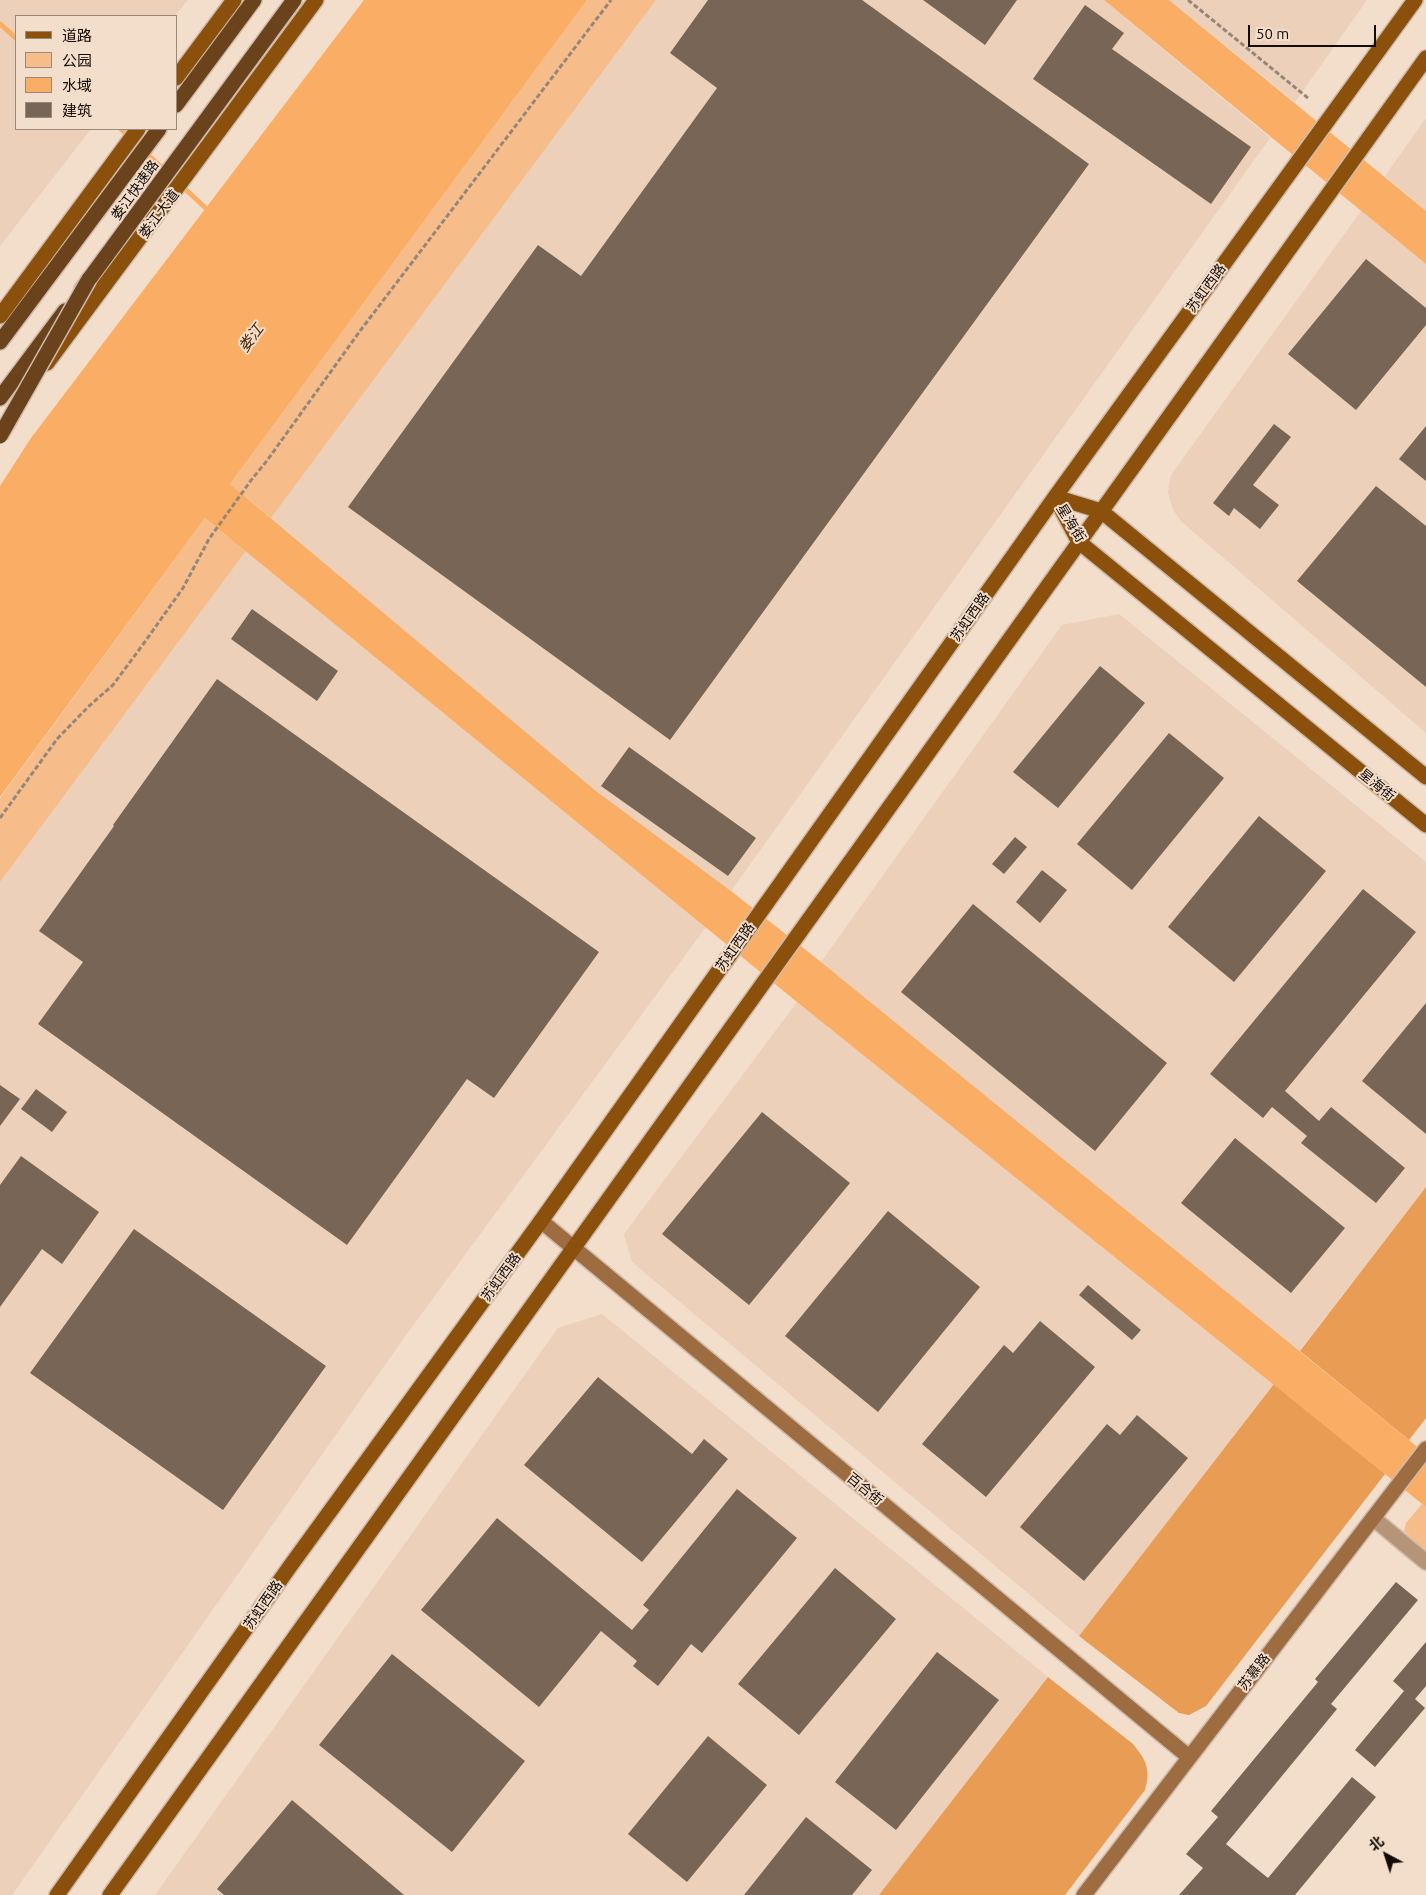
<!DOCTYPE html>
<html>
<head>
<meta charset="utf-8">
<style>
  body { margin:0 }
  #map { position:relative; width:1426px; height:1895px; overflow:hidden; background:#f3ddcb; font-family:Ubuntu,"Noto Sans SC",sans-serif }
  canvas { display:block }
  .legend { position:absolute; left:15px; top:15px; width:162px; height:115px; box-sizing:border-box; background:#f3ddcb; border:1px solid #99897c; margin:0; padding:6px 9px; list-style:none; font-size:15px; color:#120b06 }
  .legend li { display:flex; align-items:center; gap:10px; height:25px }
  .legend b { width:25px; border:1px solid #99897c }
  .north { position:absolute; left:1361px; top:1830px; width:50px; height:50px; -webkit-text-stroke:4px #f3ddcb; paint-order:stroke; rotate:320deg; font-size:14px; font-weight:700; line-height:20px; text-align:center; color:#120b06 }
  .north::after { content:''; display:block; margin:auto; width:18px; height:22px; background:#120b06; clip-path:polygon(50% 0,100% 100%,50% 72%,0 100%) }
  .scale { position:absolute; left:1248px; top:25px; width:128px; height:22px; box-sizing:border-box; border:2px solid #120b06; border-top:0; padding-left:6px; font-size:15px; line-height:18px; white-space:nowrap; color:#120b06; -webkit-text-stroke:4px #f3ddcb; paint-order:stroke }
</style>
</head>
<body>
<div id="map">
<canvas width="1426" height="1895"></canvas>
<ul class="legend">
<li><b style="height:6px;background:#8b510c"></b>道路</li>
<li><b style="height:14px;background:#f6bd8b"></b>公园</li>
<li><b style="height:14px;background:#faad65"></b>水域</li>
<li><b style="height:14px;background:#786555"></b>建筑</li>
</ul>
<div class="north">北</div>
<div class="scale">50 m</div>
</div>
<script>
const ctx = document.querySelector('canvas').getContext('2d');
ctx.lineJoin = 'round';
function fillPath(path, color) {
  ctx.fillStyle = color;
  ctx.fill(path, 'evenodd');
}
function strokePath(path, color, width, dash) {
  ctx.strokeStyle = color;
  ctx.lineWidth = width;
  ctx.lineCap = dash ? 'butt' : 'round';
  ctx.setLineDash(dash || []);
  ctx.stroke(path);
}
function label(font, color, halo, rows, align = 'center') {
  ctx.font = font + ' Ubuntu,"Noto Sans SC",sans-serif';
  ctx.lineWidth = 4;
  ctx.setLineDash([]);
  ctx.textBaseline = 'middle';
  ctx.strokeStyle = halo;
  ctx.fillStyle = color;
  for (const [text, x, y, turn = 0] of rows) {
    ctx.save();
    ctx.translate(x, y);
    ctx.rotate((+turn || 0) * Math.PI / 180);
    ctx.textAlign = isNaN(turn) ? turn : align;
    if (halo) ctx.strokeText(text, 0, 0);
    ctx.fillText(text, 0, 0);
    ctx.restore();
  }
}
fillPath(new Path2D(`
  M 0,0 L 188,0 L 175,16 L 16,16 L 16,129 L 91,129 L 0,246 Z
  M 656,0 L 1104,0 L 1270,138 L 731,891 L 596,791 L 271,518 Z
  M 1169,0 L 1367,0 L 1295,102 Z
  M 1426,118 L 1426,211 L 1385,176 Z
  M 1361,211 L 1426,264 L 1426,733 L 1182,522 L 1173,510 L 1168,492 L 1171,475 Z
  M 246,551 L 706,927 L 406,1335 L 12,1895 L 0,1895 L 0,882 Z
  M 1119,614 L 1426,862 L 1426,1187 L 1299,1351 L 821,962 L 1062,625 Z
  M 797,1002 L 1274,1384 L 1079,1636 L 632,1262 L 624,1234 Z
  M 602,1314 L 1048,1677 L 880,1895 L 155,1895 L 558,1328 Z`), '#ecd0b9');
fillPath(new Path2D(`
  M 587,0 L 656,0 L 271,518 L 230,484 Z
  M 205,518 L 246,551 L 0,882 L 0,798 Z
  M 1422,1504 L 1426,1507 L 1426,1552 L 1404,1531 L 1406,1523 Z`), '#f6bd8b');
fillPath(new Path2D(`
  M 1426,1187 L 1426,1418 L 1409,1440 L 1300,1351 Z
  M 1274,1384 L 1385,1474 L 1206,1706 L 1189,1715 L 1179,1713 L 1079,1636 Z
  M 1048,1677 L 1133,1744 C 1146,1760 1151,1769 1145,1790 L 1065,1895 L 879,1895 Z`), '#e89c54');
fillPath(new Path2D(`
  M 364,0 L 587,0 L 230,484 L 596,791 L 731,891 L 821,962 L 1426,1454 L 1426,1507 L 797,1002 L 205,518 L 0,797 L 0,486 L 31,438 Z
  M 1104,0 L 1169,0 L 1426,211 L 1426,264 Z`), '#faad65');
strokePath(new Path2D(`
  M 0,24 L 16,38
  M 121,129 L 131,138
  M 144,151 L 211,213`), '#faad65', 5);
fillPath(new Path2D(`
  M 708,0 L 862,0 L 1089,164 L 670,740 L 348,507 L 538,245 L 581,276 L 717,88 L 670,53 Z
  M 923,0 L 1017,0 L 985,45 Z
  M 1085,5 L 1124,33 L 1112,49 L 1251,147 L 1211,204 L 1033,79 Z
  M 1366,259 L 1426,308 L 1426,325 L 1356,410 L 1288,354 Z
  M 1274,424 L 1291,437 L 1253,485 L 1279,505 L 1260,529 L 1234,508 L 1229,516 L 1213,503 Z
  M 1426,426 L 1426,481 L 1399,459 Z
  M 1376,486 L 1426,526 L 1426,687 L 1297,581 Z
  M 252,609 L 338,671 L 317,701 L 231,639 Z
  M 1100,666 L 1145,703 L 1058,808 L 1013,772 Z
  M 217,679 L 599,952 L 494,1098 L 467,1079 L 347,1245 L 38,1024 L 83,962 L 39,931 L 114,826 L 113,825 Z
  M 1169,733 L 1224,778 L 1132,890 L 1077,844 Z
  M 629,747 L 756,838 L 728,876 L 601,786 Z
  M 1259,816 L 1326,871 L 1234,982 L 1168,927 Z
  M 1015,837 L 1027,847 L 1004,874 L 992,864 Z
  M 1042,870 L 1067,890 L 1040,923 L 1016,902 Z
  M 1363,889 L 1416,932 L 1285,1091 L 1319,1121 L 1331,1107 L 1405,1168 L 1376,1203 L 1301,1143 L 1307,1136 L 1272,1107 L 1263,1118 L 1210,1074 Z
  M 973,904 L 1167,1063 L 1095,1151 L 901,992 Z
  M 1426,1003 L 1426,1134 L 1362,1081 Z
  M 0,1085 L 20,1099 L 0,1126 Z
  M 36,1089 L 67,1112 L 52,1132 L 21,1109 Z
  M 762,1112 L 850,1183 L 749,1305 L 662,1234 Z
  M 1235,1138 L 1345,1228 L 1291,1293 L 1181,1203 Z
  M 21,1156 L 99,1212 L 62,1264 L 42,1249 L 0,1307 L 0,1185 Z
  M 888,1211 L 980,1287 L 878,1412 L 785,1336 Z
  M 134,1229 L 326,1366 L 223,1510 L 30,1373 Z
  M 1088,1285 L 1141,1330 L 1132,1340 L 1079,1295 Z
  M 1040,1321 L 1095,1367 L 986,1497 L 922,1444 L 1004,1345 L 1013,1353 Z
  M 598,1377 L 692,1454 L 704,1439 L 728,1459 L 642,1562 L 524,1465 Z
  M 1137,1415 L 1188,1458 L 1084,1581 L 1020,1527 L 1107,1424 L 1120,1435 Z
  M 737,1489 L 797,1538 L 702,1653 L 691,1644 L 658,1686 L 633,1666 L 637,1661 L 601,1631 L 539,1707 L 421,1610 L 497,1518 L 632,1630 L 649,1610 L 643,1605 Z
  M 835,1568 L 896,1619 L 799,1735 L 738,1684 Z
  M 1396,1582 L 1418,1600 L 1331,1704 L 1337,1709 L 1226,1844 L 1268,1878 L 1352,1777 L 1376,1797 L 1295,1895 L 1179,1895 L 1203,1868 L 1186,1854 L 1218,1817 L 1211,1811 L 1318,1682 L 1315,1679 Z
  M 1426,1642 L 1426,1686 L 1415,1699 L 1425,1708 L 1375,1767 L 1355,1750 L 1404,1691 L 1393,1681 Z
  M 937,1652 L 999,1700 L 896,1830 L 835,1782 Z
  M 392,1654 L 525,1761 L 452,1852 L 319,1745 Z
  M 708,1736 L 767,1785 L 687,1882 L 628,1834 Z
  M 292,1800 L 404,1895 L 224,1895 L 217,1889 Z
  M 806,1817 L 872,1870 L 852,1895 L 744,1895 Z`), '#786555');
const street = new Path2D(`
  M 1373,1518 L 1426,1562`);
const secondary = new Path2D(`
  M 541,1221 L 1189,1757
  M 1084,1895 L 1426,1449`);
const primary = new Path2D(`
  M 176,78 L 234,0
  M 0,316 L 138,129
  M 47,363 L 316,0
  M 1055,497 L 1079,542 L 1426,825
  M 1055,497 L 1101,511 L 1426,777
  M 57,1895 L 291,1565 L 541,1221 L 1055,497 L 1415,0
  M 110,1895 L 1426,58`);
const highway = new Path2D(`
  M 176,105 L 254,0
  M 82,289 L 294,0
  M 0,342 L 159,129
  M 0,398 L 65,311`);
strokePath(street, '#cfbbab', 18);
strokePath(secondary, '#cfbbab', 18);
strokePath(primary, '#cfbbab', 18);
strokePath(highway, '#cfbbab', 18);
strokePath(new Path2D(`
  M 1188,0 L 1308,98
  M 0,818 L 57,739 L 89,706 L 113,685 L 144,643 L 183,588 L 209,539 L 252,479 L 266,462 L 360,331 L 611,0`), '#958679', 3, [5, 2.5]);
strokePath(street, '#b59477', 15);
strokePath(secondary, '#9d6d41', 15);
strokePath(primary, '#8b510c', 15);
strokePath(highway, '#6a431c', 15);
const highwayBridge = new Path2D(`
  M 0,436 L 89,279`);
strokePath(highwayBridge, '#cfbbab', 18, []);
strokePath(highwayBridge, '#6a431c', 15);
label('14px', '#120b06', '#f3ddcb', [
  ["娄江快速路",135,190,-54],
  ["娄江大道",159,214,-53],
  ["苏虹西路",1206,288,-54],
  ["星海街",1071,523,58],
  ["苏虹西路",970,617,-55],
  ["星海街",1377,785,39],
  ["苏虹西路",735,947,-55],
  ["苏虹西路",501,1277,-54],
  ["百合街",865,1489,39],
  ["苏虹西路",263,1605,-55],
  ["苏慕路",1254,1672,-52]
]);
label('italic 15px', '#462808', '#f3ddcb', [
  ["娄江",251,338,-53]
]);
</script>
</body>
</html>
